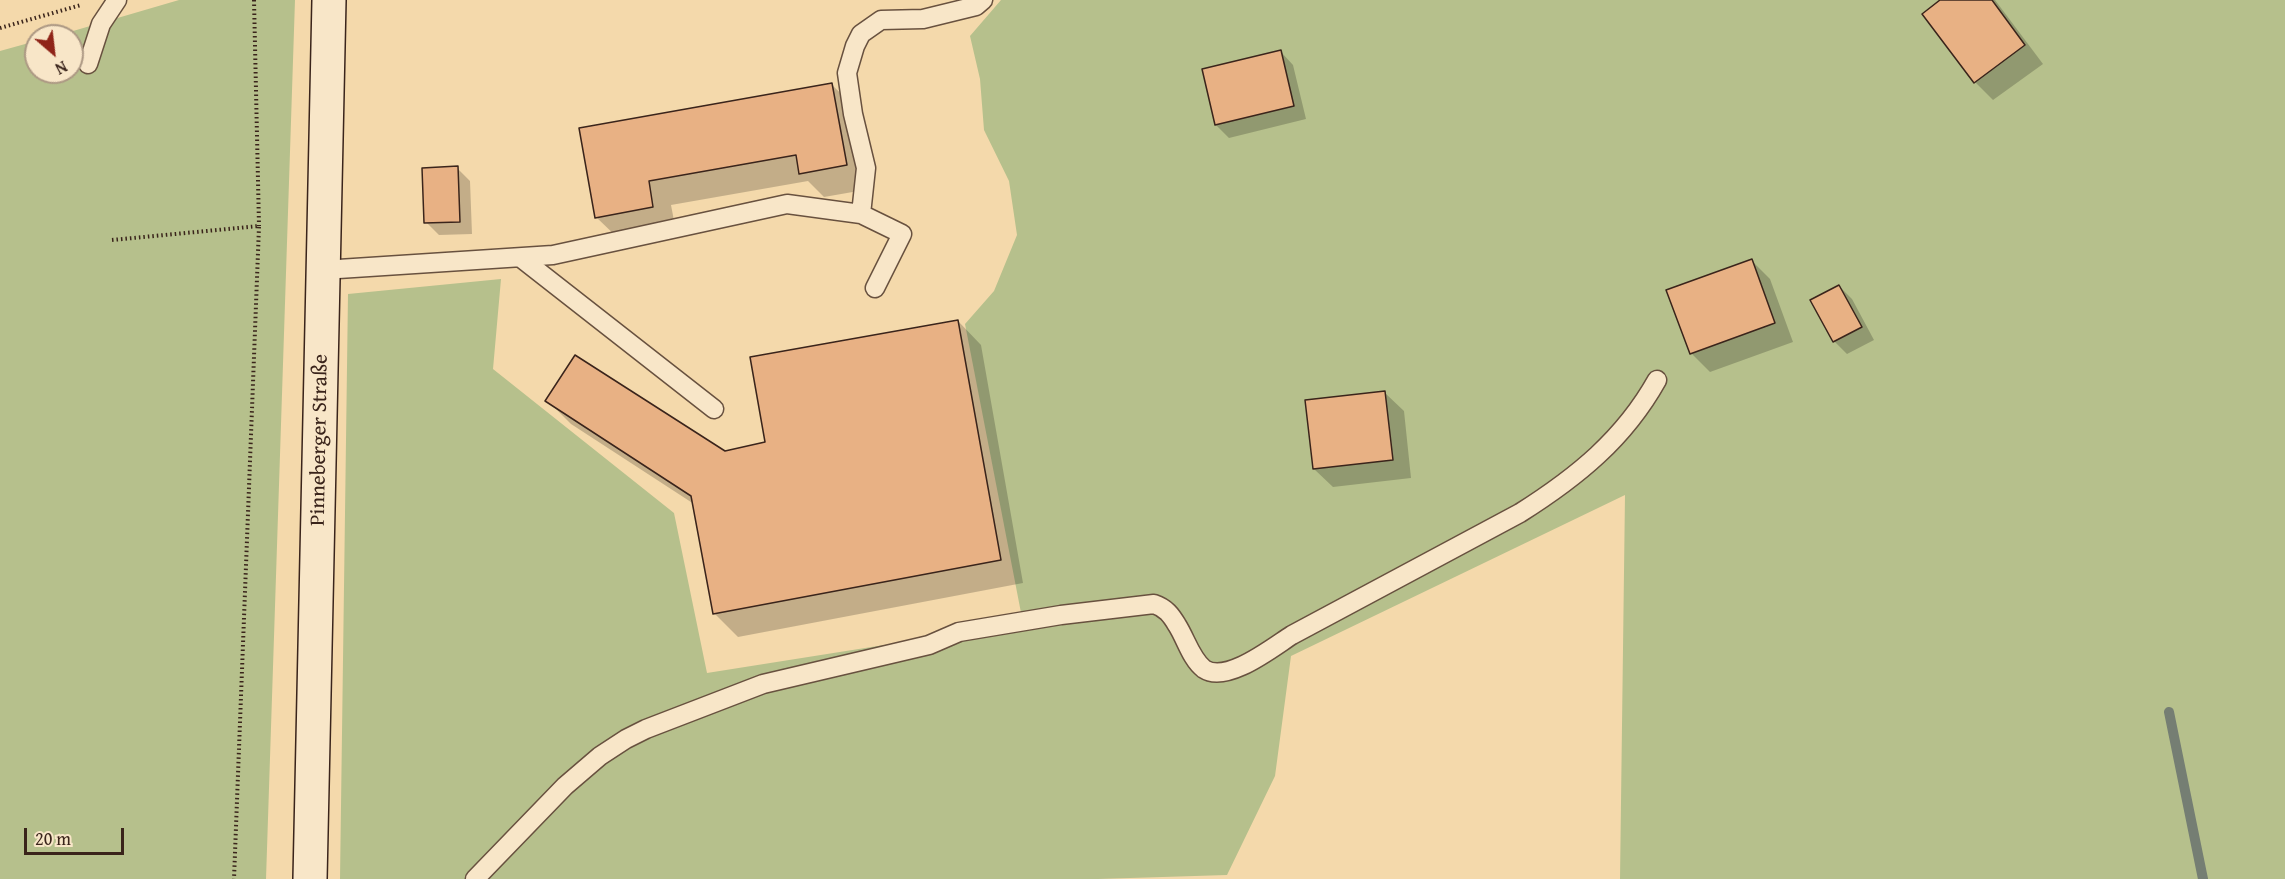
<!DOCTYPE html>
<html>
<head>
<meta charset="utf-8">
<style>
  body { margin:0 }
  #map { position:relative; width:2285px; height:879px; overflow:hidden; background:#f4d9ab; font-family:"Gentium Book Plus",serif }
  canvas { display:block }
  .north { position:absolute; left:24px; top:24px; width:60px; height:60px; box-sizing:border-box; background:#f8e6c8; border:2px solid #ac9883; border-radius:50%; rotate:152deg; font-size:16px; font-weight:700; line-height:24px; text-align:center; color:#3a241b }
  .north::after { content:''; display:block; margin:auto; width:21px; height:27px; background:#8f2418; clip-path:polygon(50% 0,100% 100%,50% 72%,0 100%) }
  .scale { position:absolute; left:24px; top:828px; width:100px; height:27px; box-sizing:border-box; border:3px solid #3a241b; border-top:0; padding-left:8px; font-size:18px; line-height:21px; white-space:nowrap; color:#3a241b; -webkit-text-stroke:4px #f8e6c8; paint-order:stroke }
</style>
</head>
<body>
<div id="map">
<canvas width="2285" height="879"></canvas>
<div class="north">N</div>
<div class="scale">20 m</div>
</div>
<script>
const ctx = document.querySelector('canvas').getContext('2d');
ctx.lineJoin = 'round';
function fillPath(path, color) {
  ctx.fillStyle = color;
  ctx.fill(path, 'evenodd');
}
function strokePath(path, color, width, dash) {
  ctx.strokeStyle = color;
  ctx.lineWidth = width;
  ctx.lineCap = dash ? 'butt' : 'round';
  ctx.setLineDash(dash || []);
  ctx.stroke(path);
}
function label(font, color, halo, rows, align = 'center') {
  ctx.font = font + ' "Gentium Book Plus",serif';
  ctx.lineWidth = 5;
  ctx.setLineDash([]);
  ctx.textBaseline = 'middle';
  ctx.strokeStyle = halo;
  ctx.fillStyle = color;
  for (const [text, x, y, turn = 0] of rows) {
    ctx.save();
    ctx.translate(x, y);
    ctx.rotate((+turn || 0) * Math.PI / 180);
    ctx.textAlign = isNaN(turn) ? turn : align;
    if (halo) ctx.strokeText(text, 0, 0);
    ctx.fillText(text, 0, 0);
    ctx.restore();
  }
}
fillPath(new Path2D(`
  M 179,0 L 295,0 L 266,879 L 0,879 L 0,51 L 36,41 L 36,72 L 72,72 L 72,36 L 56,36 Z
  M 1001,0 L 2285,0 L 2285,879 L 1620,879 L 1625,495 L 1291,656 L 1275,776 L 1227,875 L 1098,879 L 340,879 L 348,294 L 501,279 L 493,369 L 674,513 L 707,673 L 1023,623 L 965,324 L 994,291 L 1017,235 L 1009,181 L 984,130 L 980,79 L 970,36 Z`), '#b6c08c');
fillPath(new Path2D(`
  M 1943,0 L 1995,0 L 2043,64 L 1993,100 L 1975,82 Z
  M 1281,52 L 1293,65 L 1306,119 L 1229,138 L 1216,125 Z
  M 832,85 L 856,108 L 870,189 L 824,197 L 808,181 L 671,205 L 676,231 L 620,240 L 596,217 L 581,130 Z
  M 457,168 L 470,181 L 472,234 L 439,235 L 426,222 Z
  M 1751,260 L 1770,279 L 1793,342 L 1710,372 L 1691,353 Z
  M 1839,286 L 1852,299 L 1874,340 L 1847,354 L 1834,341 Z
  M 958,321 L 981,345 L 1023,583 L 738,637 L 714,613 L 694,504 L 571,424 L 547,400 L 724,452 L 766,443 Z
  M 1385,393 L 1404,411 L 1411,478 L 1333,487 L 1314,469 Z`), '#0003');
strokePath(new Path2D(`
  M 2169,712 L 2203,879`), '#757e73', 10);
const building = new Path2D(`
  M 1940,0 L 1992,0 L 2025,45 L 1974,83 L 1922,14 Z
  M 1281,50 L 1294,106 L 1215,125 L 1202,69 Z
  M 832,83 L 847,165 L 799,174 L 796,155 L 649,181 L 653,207 L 595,218 L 579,128 Z
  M 458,166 L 460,222 L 424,223 L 422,168 Z
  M 1752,259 L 1775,323 L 1690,354 L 1666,290 Z
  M 1839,285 L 1862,327 L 1833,342 L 1810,300 Z
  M 958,320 L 1001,560 L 713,614 L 691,496 L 545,401 L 575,355 L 725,451 L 765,442 L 750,357 Z
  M 1385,391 L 1393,460 L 1313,469 L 1305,400 Z`);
fillPath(building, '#e8b184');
strokePath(building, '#3a241b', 1.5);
const lane = new Path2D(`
  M 88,64 L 101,24 L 117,0
  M 861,214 L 866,168 L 853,114 L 847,73 L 855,46 L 861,34 L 881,20 L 923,19 L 976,6 L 983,0
  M 521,258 L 714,409
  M 323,270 L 553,255 L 787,204 L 861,214 L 902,234 L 875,288
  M 475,879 L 565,786 L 600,756 L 626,739 L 646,729 L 763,684 L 929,645 L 959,632 L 1061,615 L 1154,604 C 1166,608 1171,615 1177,625 C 1186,639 1191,659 1204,669 C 1227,684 1273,647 1292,635 L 1520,513 C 1577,477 1624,439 1657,380`);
const secondary = new Path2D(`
  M 310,879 L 329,0`);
strokePath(lane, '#68513f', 21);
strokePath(secondary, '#3a241b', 36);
strokePath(new Path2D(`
  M 254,0 L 259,226
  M 0,28 L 81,5
  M 112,240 L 259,226 L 234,879`), '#3a241b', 4, [1.5, 3]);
strokePath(lane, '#f8e6c8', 18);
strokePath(secondary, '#f8e6c8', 33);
label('21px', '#3a241b', '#f8e6c8', [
  ["Pinneberger Straße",320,440,-89]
]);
</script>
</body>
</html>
